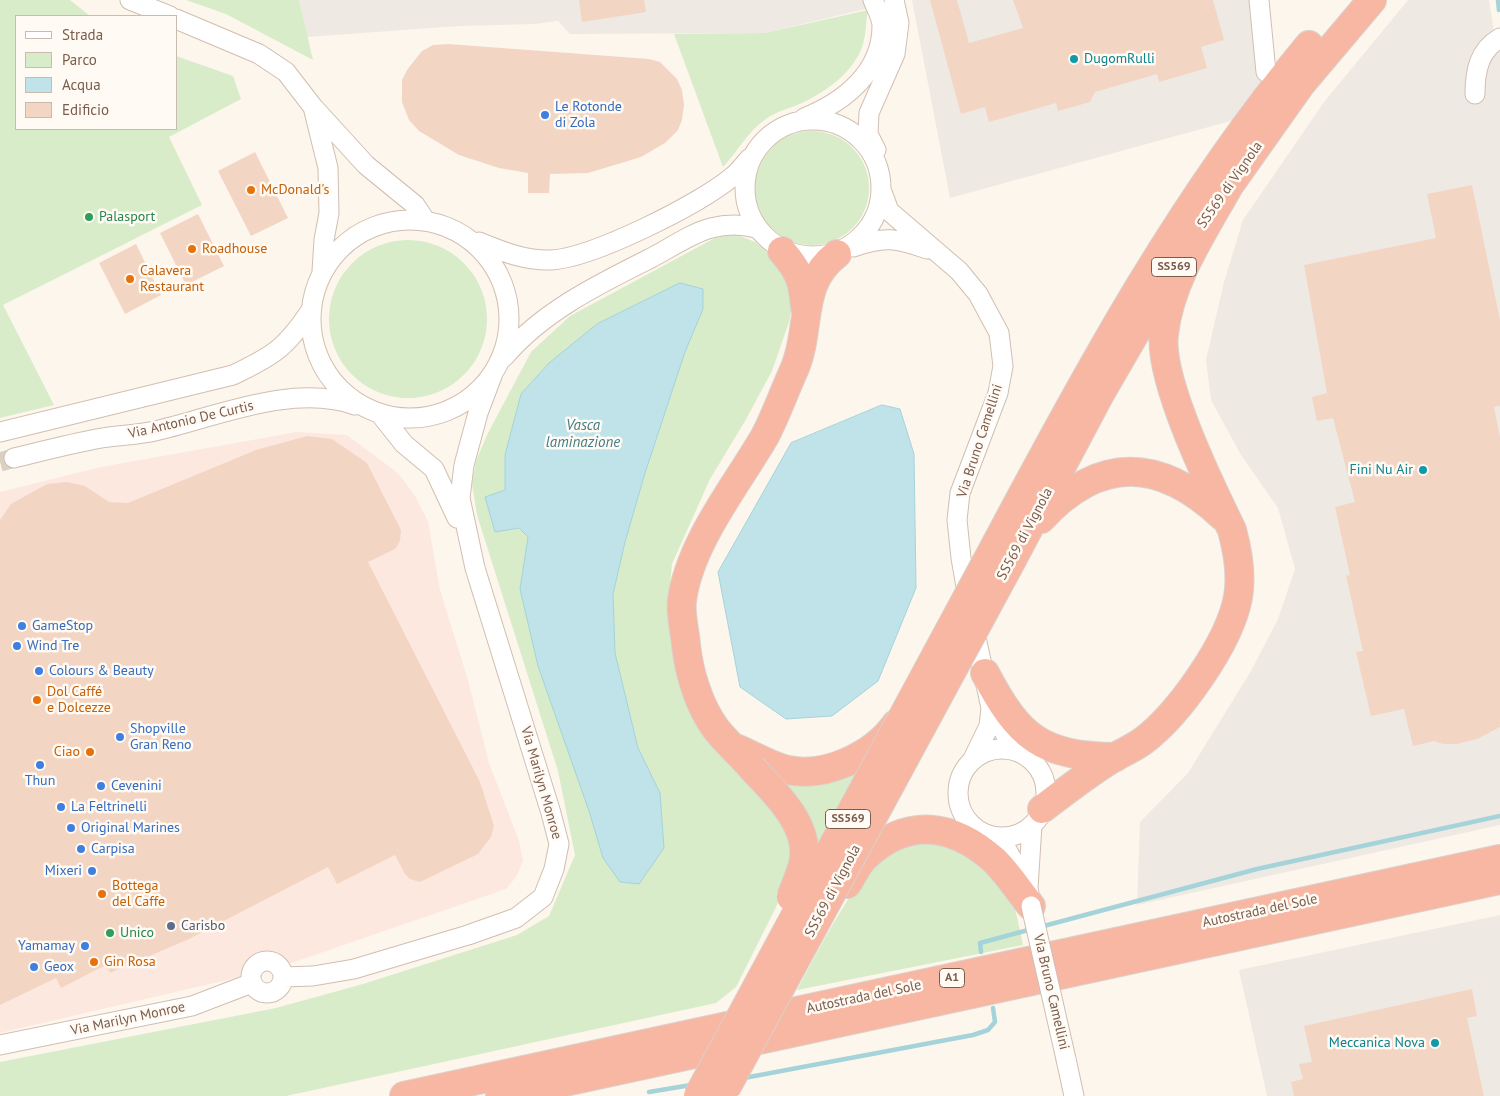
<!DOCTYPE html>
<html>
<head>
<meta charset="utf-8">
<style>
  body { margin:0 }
  #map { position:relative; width:1500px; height:1096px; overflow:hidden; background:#fdf6ec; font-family:"PT Sans",sans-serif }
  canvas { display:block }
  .legend { position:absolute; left:15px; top:15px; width:162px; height:115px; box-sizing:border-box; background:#fffaf3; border:1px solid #cabbb1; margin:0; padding:6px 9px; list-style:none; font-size:15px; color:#7a5c4d }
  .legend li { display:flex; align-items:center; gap:10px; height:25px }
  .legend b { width:25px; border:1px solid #cabbb1 }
</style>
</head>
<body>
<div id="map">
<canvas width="1500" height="1096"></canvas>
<ul class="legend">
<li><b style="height:6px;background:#fff"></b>Strada</li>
<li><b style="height:14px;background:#d8ecc9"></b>Parco</li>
<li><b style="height:14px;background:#bfe3e8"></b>Acqua</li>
<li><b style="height:14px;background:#f3d5c3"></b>Edificio</li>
</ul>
</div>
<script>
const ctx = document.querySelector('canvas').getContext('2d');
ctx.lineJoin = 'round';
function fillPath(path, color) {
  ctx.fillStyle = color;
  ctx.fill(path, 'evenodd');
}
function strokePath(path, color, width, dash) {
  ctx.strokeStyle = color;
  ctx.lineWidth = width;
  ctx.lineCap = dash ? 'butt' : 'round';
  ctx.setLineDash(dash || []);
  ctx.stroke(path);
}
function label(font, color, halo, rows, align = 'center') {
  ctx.font = font + ' "PT Sans",sans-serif';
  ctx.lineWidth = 5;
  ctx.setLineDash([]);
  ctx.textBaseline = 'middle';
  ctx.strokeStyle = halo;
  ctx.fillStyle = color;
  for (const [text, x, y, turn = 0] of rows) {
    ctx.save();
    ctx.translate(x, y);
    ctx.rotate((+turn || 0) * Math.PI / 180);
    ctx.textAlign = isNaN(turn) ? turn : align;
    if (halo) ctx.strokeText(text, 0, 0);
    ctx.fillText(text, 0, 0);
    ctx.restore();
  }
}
fillPath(new Path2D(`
  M 297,432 L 347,435 L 398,473 L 415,496 L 428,521 L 440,590 L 468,680 L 489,763 L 519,841 L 523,861 L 516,877 L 506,889 L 274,969 L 0,1033 L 0,492 L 101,467 Z`), '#fde8e0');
fillPath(new Path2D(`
  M 299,0 L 903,0 L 765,33 L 570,34 L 558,21 L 535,24 L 459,26 L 307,37 Z
  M 912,0 L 1252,0 L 1262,83 L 1234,120 L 950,198 Z
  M 1408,0 L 1489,0 L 1495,38 L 1500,38 L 1500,825 L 1137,905 L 1140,822 L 1188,773 L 1251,671 L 1278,619 L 1295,569 L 1278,508 L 1241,455 L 1211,400 L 1206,360 L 1224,282 L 1243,220 L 1324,102 Z
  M 1500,915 L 1500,1096 L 1267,1096 L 1239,970 Z`), '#efe9e4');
fillPath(new Path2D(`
  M 0,0 L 70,0 L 90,16 L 16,16 L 16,129 L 176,129 L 176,56 L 233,76 L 241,99 L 169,137 L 202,205 L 3,305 L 54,405 L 0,418 Z
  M 186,0 L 299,0 L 313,60 L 226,14 Z
  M 868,10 C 866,21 866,34 863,44 C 855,71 828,90 804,102 C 792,108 778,110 766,119 C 748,131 738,151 723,167 L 674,34 L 765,33 Z
  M755 188a57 57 0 1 1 114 0a57 57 0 1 1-114 0Z
  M 735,234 L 755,242 L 771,255 L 784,271 L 793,303 L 789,322 L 772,371 L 745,421 L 710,479 L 672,564 L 668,605 L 757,788 L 792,834 L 795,859 L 784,891 L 736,987 L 716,1003 L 286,1096 L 0,1096 L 0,1062 L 276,1008 L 363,984 L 517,935 L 549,916 L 575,855 L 558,771 L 477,515 L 472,484 L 476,461 L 488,433 L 531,352 L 570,316 L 715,238 Z
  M329 319a79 79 0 1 1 158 0a79 79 0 1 1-158 0Z
  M 868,759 L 815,861 L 760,767 Z
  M 958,840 L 1011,889 L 1023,945 L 797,990 C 818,952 859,867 897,845 C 905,841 946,841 958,840 Z`), '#d8ecc9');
const water = new Path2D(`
  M 680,283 L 703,289 L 703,309 L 685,352 L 645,473 L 625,542 L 613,594 L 615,653 L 638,748 L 660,793 L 664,848 L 639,884 L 620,882 L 603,858 L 589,811 L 538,666 L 520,589 L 528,537 L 519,528 L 495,532 L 485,497 L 505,490 L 505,455 L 521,394 L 549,363 L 597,324 Z
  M 882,405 L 900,409 L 914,454 L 916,588 L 878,681 L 832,716 L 786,719 L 740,687 L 718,572 L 791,443 Z`);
fillPath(water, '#bfe3e8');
strokePath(water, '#a5d3da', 1);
strokePath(new Path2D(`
  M 1498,0 L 1499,10
  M 1040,927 L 1257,869 L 1500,816
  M 981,952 L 980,943 L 1032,929
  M 744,1078 L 973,1035 L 988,1030 L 995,1022 L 993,1008
  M 649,1092 L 691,1085`), '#a5d3da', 4.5);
fillPath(new Path2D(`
  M 579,0 L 644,0 L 646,12 L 582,22 Z
  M 930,0 L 957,0 L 969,43 L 1023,28 L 1013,0 L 1213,0 L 1224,40 L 1201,47 L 1207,68 L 1159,82 L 1157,74 L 1095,92 L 1090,102 L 1058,111 L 1056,103 L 989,122 L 985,107 L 961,114 Z
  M 448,44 L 649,59 L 660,62 L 677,79 L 682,90 L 684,105 L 682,120 L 678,130 L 665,143 L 641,157 L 588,173 L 550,174 L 549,193 L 528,193 L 528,173 L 499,168 L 459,155 L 419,131 L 409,120 L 402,102 L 402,80 L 407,70 L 422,51 L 433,45 Z
  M 255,152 L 288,218 L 251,236 L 218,171 Z
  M 1472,185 L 1500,320 L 1500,406 L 1494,407 L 1500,437 L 1500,727 L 1477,739 L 1457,744 L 1443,744 L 1434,741 L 1413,746 L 1404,709 L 1371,716 L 1356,652 L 1363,651 L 1346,576 L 1350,575 L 1335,507 L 1355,502 L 1333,418 L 1317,421 L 1312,397 L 1327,393 L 1304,265 L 1436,238 L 1427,194 Z
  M 198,214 L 224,266 L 186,285 L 160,233 Z
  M 136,244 L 161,295 L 125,314 L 99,263 Z
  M 307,436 L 332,439 L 367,463 L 401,530 L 400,541 L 395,549 L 368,562 L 480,782 L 494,826 L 491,837 L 478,854 L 420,882 L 410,879 L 405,874 L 395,855 L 337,884 L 328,867 L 189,939 L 110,973 L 106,965 L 61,988 L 56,978 L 0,1005 L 0,520 L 11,504 L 47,484 L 67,482 L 85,486 L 109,502 L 128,503 L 256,450 Z
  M 1472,989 L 1477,1016 L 1467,1018 L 1484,1096 L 1294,1096 L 1291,1082 L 1303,1079 L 1299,1064 L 1312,1062 L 1304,1026 Z`), '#f3d5c3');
strokePath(new Path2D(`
  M 0,462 L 14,458`), '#dcd0c4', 19, [19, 9]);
const minor = new Path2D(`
  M 130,0 L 170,16
  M 1259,0 L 1266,72
  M 176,19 L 259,54 L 286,72 L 313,107 L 328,168 L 329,213 L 324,240 L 322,271
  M 1475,94 C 1475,71 1479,50 1500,38
  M 314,108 L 366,165 L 415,205 L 425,220
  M 804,118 C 844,102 882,72 882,26 C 882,17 876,8 873,0
  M745 188a68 68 0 1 1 136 0a68 68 0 1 1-136 0Z
  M 876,150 L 868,134 L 869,113 L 895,54 L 899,23 L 894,0
  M 882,192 L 889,211 L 959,271 L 978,294 L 999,333 L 1003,366 L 998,393 L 960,493 L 957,520 L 961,558 L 970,609 L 991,708 L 1009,741 L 1028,757
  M311 319a99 99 0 1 1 198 0a99 99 0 1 1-198 0Z
  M 479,242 C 503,252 526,261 552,260 C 594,257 698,205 732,177 C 739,172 744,164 750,158
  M 853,247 C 884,236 897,238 927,249
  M 504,357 C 542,312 597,285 649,259 C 669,249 689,234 711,228 C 727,224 741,224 756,228
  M 381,415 L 404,444 L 434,469 L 457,518
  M 0,432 L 233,375 C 273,356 286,348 311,310
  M 14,458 C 43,451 73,443 102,438 C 120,435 138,435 155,431 C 216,417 293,383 355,405
  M958 793a44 44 0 1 1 88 0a44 44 0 1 1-88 0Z
  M 973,759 L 989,726 L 991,708
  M 1000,837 L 1025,883
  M 1031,905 L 1028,888 L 1032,825
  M251 977a16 16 0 1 1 32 0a16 16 0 1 1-32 0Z
  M 283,977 L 313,976 L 354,969 L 468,935 L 516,918 L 543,897 L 554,869 L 559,844 L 551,813 L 475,568 L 460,498 L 464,465 L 478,413 L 492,376
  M 0,1045 L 192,1006 L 252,983
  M 1066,1059 L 1074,1096`);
const highway = new Path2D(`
  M 1221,197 L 1301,84 L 1372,0
  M 782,251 C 799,271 803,280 805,307
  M 1041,519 C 1100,455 1160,458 1222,516
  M 997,542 C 1089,369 1183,196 1309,45
  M 1013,558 L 1100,394 L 1169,275
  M 985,673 C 1019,738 1041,756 1116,757
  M 738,749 C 754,756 771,766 788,770 C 826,778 874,755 896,724
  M 752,768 C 741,755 727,743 716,729 C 699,706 689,673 686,645 C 685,631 680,614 682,600 C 690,542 736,486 765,436 C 776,415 784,392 794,370 C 812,329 797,284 837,254
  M 1042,809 C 1064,792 1086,775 1110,760 C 1121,753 1132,749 1143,741 C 1179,714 1230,642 1238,597 C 1242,574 1238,552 1232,530 C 1211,487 1158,379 1164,334 C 1170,279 1205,230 1231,182
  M 847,884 C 853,875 858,863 866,856 C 909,816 954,824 995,861 C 1008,874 1019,891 1031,906
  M 404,1096 L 1500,859
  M 500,1096 L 1500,880`);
strokePath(minor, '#d1beb0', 21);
strokePath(highway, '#dad1cd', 30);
strokePath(minor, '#fff', 19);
strokePath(highway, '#f7b7a3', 28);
const minorBridge = new Path2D(`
  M 1031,906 L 1066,1059`);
const highwayBridge = new Path2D(`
  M 752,768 C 775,793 812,826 803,864 C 800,875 795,887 791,897
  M 726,1088 L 1013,558
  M 698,1096 L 997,542`);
strokePath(minorBridge, '#d1beb0', 21, []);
strokePath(highwayBridge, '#dad1cd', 30, []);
strokePath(minorBridge, '#fff', 19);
strokePath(highwayBridge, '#f7b7a3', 28);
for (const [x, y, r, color] of [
  [1074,59,5,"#0f9aa8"],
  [545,115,5,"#3f7fe0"],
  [251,190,5,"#e8710a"],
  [89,217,5,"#2e9e5b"],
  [192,249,5,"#e8710a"],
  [130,279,5,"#e8710a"],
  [1423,470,5,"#0f9aa8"],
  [22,626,5,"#3f7fe0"],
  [17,646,5,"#3f7fe0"],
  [39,671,5,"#3f7fe0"],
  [37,700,5,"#e8710a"],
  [120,737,5,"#3f7fe0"],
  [90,752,5,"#e8710a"],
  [40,765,5,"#3f7fe0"],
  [101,786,5,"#3f7fe0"],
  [61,807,5,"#3f7fe0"],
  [71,828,5,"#3f7fe0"],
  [81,849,5,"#3f7fe0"],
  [92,871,5,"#3f7fe0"],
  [102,894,5,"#e8710a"],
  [171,926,5,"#5c6f8a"],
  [110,933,5,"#2e9e5b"],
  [85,946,5,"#3f7fe0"],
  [94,962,5,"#e8710a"],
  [34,967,5,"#3f7fe0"],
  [1435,1043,5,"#0f9aa8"]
]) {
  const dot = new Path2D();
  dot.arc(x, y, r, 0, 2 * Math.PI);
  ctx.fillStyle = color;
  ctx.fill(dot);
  strokePath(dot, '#fffaf3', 2);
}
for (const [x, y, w] of [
  [1174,267,45],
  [848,819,45],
  [952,978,25]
]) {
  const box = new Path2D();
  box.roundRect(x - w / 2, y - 9.5, w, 19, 4);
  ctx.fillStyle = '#fffaf3';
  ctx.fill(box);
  strokePath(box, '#7a5c4d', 1);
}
label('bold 12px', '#7a5c4d', null, [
  ["SS569",1174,267],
  ["SS569",848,819],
  ["A1",952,978]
]);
label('14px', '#0d838f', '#fffaf3', [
  ["DugomRulli",1084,59,"left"],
  ["Fini Nu Air",1413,470],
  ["Meccanica Nova",1425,1043]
], 'right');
label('14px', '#366cbe', '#fffaf3', [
  ["Le Rotonde",555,107],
  ["di Zola",555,123],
  ["GameStop",32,626],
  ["Wind Tre",27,646],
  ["Colours & Beauty",49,671],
  ["Shopville",130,729],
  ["Gran Reno",130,745],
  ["Thun",40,781,"center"],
  ["Cevenini",111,786],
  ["La Feltrinelli",71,807],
  ["Original Marines",81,828],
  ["Carpisa",91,849],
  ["Mixeri",82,871,"right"],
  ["Yamamay",75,946,"right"],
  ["Geox",44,967]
], 'left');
label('14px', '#7a5c4d', '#fffaf3', [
  ["SS569 di Vignola",1230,185,-55],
  ["Via Antonio De Curtis",191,420,-13],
  ["Via Bruno Camellini",980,441,-72],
  ["SS569 di Vignola",1025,534,-62],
  ["Via Marilyn Monroe",541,783,74],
  ["SS569 di Vignola",833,891,-62],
  ["Autostrada del Sole",1260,911,-12],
  ["Via Bruno Camellini",1051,992,77],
  ["Autostrada del Sole",864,997,-12],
  ["Via Marilyn Monroe",128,1019,-12]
]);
label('14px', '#c56008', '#fffaf3', [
  ["McDonald's",261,190],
  ["Roadhouse",202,249],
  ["Calavera",140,271],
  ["Restaurant",140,287],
  ["Dol Caffé",47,692],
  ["e Dolcezze",47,708],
  ["Ciao",80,752,"right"],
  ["Bottega",112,886],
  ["del Caffe",112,902],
  ["Gin Rosa",104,962]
], 'left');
label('14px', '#27864d', '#fffaf3', [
  ["Palasport",99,217],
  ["Unico",120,933]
], 'left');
label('14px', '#4e5e75', '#fffaf3', [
  ["Carisbo",181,926]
], 'left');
label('italic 15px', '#437c86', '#fffaf3', [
  ["Vasca",583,426],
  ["laminazione",583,443]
]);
</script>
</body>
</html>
